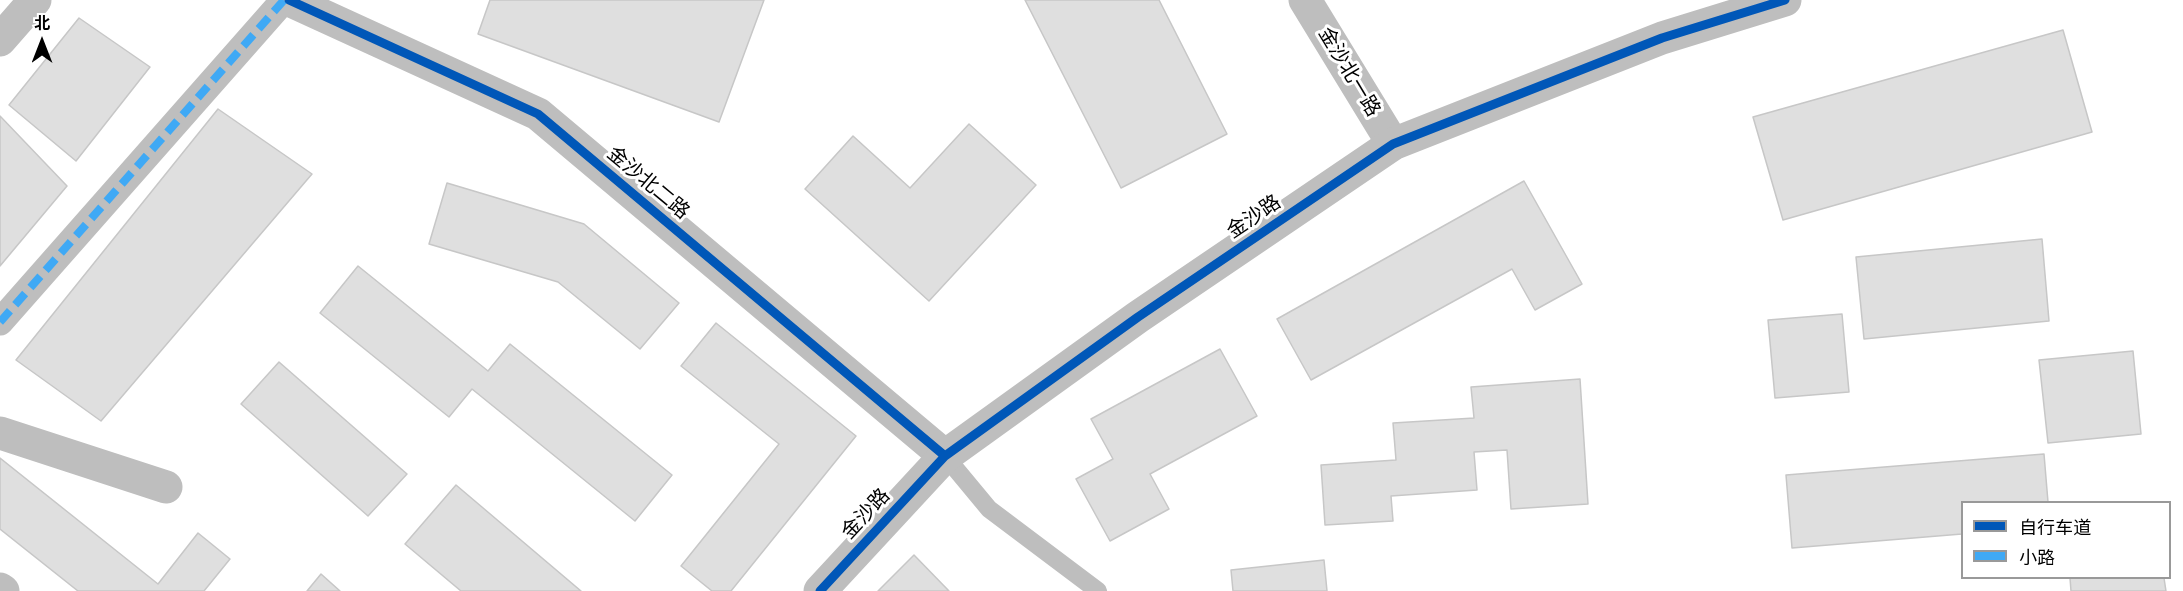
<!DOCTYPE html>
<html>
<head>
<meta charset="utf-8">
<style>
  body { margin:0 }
  #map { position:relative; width:2183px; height:591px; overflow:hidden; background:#fff; font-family:"Work Sans","Noto Sans SC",sans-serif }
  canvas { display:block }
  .legend { position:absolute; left:1961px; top:501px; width:210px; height:78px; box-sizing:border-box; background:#fff; border:2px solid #999; margin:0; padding:8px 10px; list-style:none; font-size:18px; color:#000 }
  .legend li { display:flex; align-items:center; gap:12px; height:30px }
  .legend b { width:30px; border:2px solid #999 }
  .north { position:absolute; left:12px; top:12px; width:60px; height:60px; -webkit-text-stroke:4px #fff; paint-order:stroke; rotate:0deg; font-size:16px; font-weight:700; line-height:24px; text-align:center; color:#000 }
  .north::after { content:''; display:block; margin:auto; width:21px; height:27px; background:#000; clip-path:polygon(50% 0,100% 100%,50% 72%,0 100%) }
</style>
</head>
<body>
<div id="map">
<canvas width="2183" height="591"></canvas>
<ul class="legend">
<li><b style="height:8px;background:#0057b8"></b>自行车道</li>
<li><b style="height:8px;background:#3fa9f5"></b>小路</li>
</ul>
<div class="north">北</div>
</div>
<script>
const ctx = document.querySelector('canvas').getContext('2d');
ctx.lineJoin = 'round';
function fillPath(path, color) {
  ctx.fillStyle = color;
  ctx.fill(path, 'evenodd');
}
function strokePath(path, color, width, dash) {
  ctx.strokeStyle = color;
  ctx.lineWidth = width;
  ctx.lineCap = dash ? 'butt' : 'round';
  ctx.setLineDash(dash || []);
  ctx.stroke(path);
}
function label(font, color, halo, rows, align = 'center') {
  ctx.font = font + ' "Work Sans","Noto Sans SC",sans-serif';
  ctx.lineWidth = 6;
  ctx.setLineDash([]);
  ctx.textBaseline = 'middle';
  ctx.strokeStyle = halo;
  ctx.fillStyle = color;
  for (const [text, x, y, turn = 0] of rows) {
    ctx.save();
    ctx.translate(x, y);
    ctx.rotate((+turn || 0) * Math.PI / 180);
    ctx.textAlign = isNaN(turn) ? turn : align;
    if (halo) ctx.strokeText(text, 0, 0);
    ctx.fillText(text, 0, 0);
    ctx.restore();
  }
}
const building = new Path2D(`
  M 490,0 L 764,0 L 719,122 L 478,34 Z
  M 1025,0 L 1159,0 L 1227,134 L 1121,188 Z
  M 79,18 L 150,67 L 76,161 L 9,105 Z
  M 2063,30 L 2092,132 L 1783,220 L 1753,117 Z
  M 218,109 L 312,174 L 101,421 L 16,360 Z
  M 0,116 L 67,186 L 0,266 Z
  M 969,124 L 1036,185 L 929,301 L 805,189 L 853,136 L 910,188 Z
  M 1524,181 L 1582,284 L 1535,310 L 1512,269 L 1311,380 L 1277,319 Z
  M 447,183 L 584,224 L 679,303 L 640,349 L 558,282 L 429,244 Z
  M 2042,239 L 2049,321 L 1864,339 L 1856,257 Z
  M 358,266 L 488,371 L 510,344 L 672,475 L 635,521 L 472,389 L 449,417 L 320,313 Z
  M 1842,314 L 1849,392 L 1775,398 L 1768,320 Z
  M 716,323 L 856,436 L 731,591 L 712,591 L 681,566 L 779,444 L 681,366 Z
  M 1220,349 L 1257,416 L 1150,474 L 1169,509 L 1110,541 L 1076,479 L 1113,459 L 1091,419 Z
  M 2133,351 L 2141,434 L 2048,443 L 2039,360 Z
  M 279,362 L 407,474 L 368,516 L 241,404 Z
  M 1580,379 L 1588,504 L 1511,509 L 1507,450 L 1474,452 L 1477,490 L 1391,496 L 1393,521 L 1325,525 L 1321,465 L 1396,460 L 1393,423 L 1474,418 L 1471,387 Z
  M 2044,454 L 2048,502 L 1962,502 L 1962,534 L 1792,548 L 1786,475 Z
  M 0,458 L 158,584 L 198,533 L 230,559 L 204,591 L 78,591 L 0,529 Z
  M 456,485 L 581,591 L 461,591 L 405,544 Z
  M 914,555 L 949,591 L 878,591 Z
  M 1324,560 L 1327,591 L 1233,591 L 1231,570 Z
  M 321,574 L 340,591 L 307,591 Z
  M 2070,578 L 2164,578 L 2166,591 L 2071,591 Z`);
fillPath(building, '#dfdfdf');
strokePath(building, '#c7c7c7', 1.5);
strokePath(new Path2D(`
  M 945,456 L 989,509 L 1098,591`), '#bebebe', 18);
strokePath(new Path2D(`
  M 0,322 L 284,0`), '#bebebe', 27);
strokePath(new Path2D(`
  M 289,0 L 538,114 L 945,456
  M 1305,0 L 1393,144
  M 0,40 L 35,0
  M 0,433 L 166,487`), '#bebebe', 33);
strokePath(new Path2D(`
  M 0,589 L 3,591
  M 820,591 L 945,456 L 1138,317 L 1393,144 L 1662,38 L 1785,0`), '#bebebe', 33);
strokePath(new Path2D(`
  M 0,322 L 284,0`), '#3fa9f5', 8, [15, 8]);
strokePath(new Path2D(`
  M 289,0 L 538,114 L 945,456
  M 820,591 L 945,456 L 1138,317 L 1393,144 L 1662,38 L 1785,0`), '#0057b8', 9);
label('20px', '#000', '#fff', [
  ["金沙北一路",1349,72,59],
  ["金沙北二路",648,183,40],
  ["金沙路",1254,217,-34],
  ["金沙路",866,514,-47]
]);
</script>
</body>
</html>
